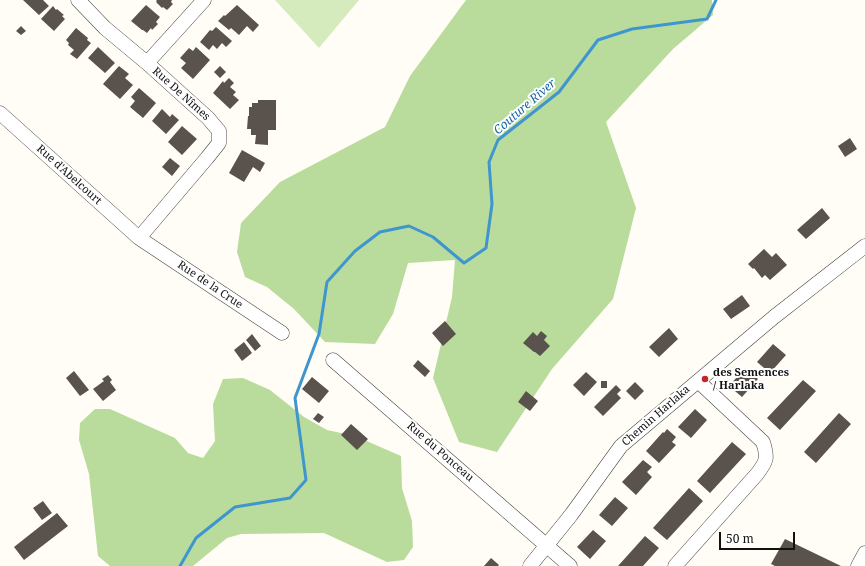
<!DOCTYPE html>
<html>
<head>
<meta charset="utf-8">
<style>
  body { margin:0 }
  #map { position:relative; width:865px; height:566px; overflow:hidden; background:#fffdf5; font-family:"Noto Serif",serif }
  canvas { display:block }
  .scale { position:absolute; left:719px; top:532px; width:76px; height:18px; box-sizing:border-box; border:2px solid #111; border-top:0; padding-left:5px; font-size:12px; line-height:14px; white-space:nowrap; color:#111; -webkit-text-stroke:3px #fff; paint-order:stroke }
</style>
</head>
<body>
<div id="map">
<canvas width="865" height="566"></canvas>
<div class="scale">50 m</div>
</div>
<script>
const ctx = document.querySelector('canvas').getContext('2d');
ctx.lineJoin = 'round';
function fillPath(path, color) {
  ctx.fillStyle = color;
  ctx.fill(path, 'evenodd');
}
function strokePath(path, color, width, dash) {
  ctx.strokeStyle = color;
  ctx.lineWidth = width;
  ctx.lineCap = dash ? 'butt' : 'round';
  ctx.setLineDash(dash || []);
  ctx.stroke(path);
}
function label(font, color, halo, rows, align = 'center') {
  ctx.font = font + ' "Noto Serif",serif';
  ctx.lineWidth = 4;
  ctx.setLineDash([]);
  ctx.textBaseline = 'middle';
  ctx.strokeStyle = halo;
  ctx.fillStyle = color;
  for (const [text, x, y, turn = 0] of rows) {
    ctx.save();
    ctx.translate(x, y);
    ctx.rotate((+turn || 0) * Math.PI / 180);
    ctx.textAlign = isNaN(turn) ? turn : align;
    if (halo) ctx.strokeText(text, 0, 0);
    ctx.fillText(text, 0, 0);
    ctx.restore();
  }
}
fillPath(new Path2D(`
  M 275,0 L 359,0 L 319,48 Z`), '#d5ebbd');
fillPath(new Path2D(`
  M 466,0 L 712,0 L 713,15 L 673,49 L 606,122 L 636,208 L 613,299 L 552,369 L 497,452 L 459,442 L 433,378 L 452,297 L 455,260 L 408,263 L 393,314 L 375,344 L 325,342 L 294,309 L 267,287 L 245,277 L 237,252 L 241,223 L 280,182 L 385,127 L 410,76 Z
  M 243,378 L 270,390 L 304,417 L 327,430 L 355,436 L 401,456 L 402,488 L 412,521 L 413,547 L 404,560 L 387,562 L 324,533 L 241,534 L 227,538 L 193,566 L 110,566 L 98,556 L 89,474 L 79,440 L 80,423 L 95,409 L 110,409 L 175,438 L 188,453 L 203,458 L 215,441 L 213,404 L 223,379 Z`), '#b9dc9c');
strokePath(new Path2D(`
  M 180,566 L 196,538 L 235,507 L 290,498 L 306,480 L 295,398 L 319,334 L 327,282 L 355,251 L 380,232 L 409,226 L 433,237 L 464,263 L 486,248 L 492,204 L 489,162 L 498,140 L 559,92 L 598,40 L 632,29 L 707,19 L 716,0`), '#3f96cf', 3);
fillPath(new Path2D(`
  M 23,0 L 43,0 L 49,6 L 39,15 Z
  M 156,0 L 172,0 L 171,2 L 173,4 L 167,10 L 163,7 L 162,8 L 156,2 L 157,1 Z
  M 146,5 L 160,17 L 156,22 L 158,24 L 152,30 L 151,28 L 147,33 L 143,30 L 142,30 L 131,21 Z
  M 237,5 L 259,25 L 253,32 L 247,26 L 239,35 L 231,28 L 229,30 L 218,21 L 224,15 L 225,16 Z
  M 53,6 L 56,10 L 57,9 L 64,15 L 62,16 L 65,19 L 54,31 L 41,19 Z
  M 21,26 L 26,31 L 21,35 L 16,31 Z
  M 216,27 L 232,41 L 226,47 L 222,43 L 217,49 L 213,45 L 209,50 L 200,42 L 210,30 L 212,31 Z
  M 76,28 L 88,38 L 87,40 L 91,43 L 77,59 L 70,54 L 74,50 L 68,45 L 69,43 L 66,40 Z
  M 98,47 L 115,63 L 105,73 L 88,58 Z
  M 196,47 L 210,60 L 193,79 L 181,68 L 186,63 L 180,58 L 189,48 L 193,51 Z
  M 119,66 L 129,74 L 125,78 L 133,85 L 120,99 L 103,84 Z
  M 220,66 L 226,72 L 220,78 L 214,72 Z
  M 229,78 L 234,83 L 230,87 L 236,92 L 233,95 L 239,100 L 230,109 L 213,93 L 223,81 L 224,83 Z
  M 139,88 L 156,103 L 143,118 L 130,107 L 135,101 L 131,97 Z
  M 258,100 L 276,100 L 276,130 L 268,130 L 268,145 L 255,144 L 256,135 L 251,135 L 251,129 L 247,129 L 248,116 L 249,116 L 249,107 L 252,107 L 252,103 L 258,103 Z
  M 162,109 L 170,117 L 172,114 L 179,120 L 166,134 L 152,121 Z
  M 182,126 L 197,139 L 182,155 L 168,142 Z
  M 850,138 L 857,149 L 845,157 L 838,146 Z
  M 242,150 L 265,163 L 260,172 L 253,167 L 244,182 L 229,173 Z
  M 170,158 L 180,166 L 172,176 L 162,167 Z
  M 822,208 L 830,218 L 806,239 L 797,230 Z
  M 764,249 L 772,257 L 776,253 L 787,265 L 770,280 L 765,275 L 762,278 L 754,268 L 753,269 L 748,264 Z
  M 742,295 L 750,306 L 731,319 L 723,309 Z
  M 445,321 L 456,334 L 443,346 L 432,333 Z
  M 669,328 L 678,339 L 659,357 L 649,347 Z
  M 541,331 L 547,336 L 544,340 L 550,346 L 540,356 L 535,352 L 534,352 L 523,343 L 533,332 L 537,336 Z
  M 252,334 L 261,346 L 255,351 L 246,340 Z
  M 244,342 L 252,353 L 242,361 L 234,350 Z
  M 773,344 L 786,355 L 770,373 L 757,362 Z
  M 418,360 L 430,371 L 425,377 L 413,366 Z
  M 745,368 L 758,379 L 742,397 L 729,386 Z
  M 74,371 L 89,390 L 80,396 L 66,378 Z
  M 586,372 L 597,382 L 584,396 L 573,385 Z
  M 108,375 L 112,380 L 110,382 L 116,390 L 103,401 L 93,389 L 104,381 L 102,379 Z
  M 312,377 L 329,391 L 319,403 L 302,389 Z
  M 803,380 L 816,391 L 780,430 L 767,418 Z
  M 601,381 L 607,381 L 607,388 L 601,388 Z
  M 635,382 L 644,391 L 635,400 L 626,391 Z
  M 616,385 L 621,390 L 617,394 L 621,398 L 603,416 L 594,407 Z
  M 526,391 L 538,401 L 530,411 L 518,402 Z
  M 695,409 L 707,420 L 691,438 L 678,427 Z
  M 318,413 L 324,417 L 319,423 L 313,419 Z
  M 839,413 L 851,424 L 816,463 L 804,452 Z
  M 351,424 L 368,439 L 357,450 L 341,435 Z
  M 667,429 L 676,437 L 672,442 L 676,445 L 659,463 L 646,451 L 663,432 L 664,433 Z
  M 732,442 L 746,454 L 710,493 L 697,481 Z
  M 643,460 L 652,467 L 647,472 L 652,477 L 636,495 L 622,482 Z
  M 689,488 L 703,501 L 667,540 L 653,528 Z
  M 615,497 L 628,508 L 612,526 L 599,515 Z
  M 43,501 L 52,513 L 42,520 L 33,508 Z
  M 57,513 L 68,526 L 24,560 L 14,547 Z
  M 593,530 L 606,541 L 590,559 L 577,547 Z
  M 645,536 L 659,548 L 643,566 L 618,566 Z
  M 785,539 L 841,566 L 775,566 L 771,564 Z
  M 491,558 L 499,565 L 498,566 L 484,566 Z`), '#5a524d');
const minor = new Path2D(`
  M 78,0 L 105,28 L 147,63 L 208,118 L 219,131 L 219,143 L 207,158 L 139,238
  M 147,63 L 204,0
  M 0,113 L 139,238 L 282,333
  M 333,360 L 570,566
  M 530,566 L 571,515 L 621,446 L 774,317 L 865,246
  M 675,566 L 757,474 C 767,461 768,458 763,442 L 698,381
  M 858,566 L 865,553`);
strokePath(minor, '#444', 15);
strokePath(minor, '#fff', 14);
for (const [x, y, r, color] of [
  [705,379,4,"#c4262e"]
]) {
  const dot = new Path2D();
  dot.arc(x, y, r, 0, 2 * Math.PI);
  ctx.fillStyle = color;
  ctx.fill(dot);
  strokePath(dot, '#fff', 1.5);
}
label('11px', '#111', '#fff', [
  ["Rue De Nîmes",181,94,42],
  ["Rue d'Abelcourt",69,175,42],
  ["Rue de la Crue",210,285,34],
  ["Chemin Harlaka",656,416,-41],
  ["Rue du Ponceau",440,452,41]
]);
label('bold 11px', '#111', '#fff', [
  ["des Semences",713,373],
  ["/ Harlaka",713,386]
], 'left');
label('italic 12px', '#1768a6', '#fff', [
  ["Couture River",525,107,-41]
]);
</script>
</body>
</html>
